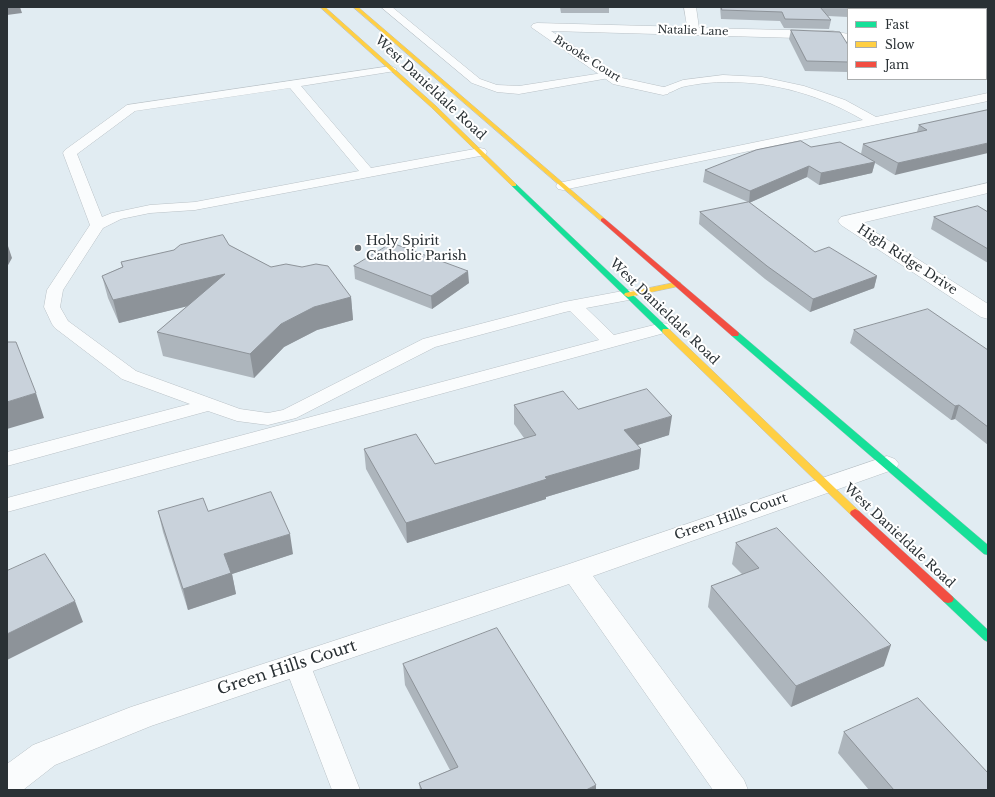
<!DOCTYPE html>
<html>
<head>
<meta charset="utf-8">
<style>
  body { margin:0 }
  #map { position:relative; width:995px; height:797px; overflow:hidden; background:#e1ecf2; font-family:"Libre Baskerville",serif }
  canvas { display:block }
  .frame { position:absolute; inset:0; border:8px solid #2a3135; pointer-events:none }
  .legend { position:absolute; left:847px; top:8px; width:140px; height:72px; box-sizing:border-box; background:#fff; border:1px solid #aaadae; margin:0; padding:5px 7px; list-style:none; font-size:12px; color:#2a3135 }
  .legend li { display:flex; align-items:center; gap:8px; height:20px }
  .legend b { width:20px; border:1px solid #aaadae }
</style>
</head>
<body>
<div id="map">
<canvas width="995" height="797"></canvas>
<div class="frame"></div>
<ul class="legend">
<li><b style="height:5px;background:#16e098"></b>Fast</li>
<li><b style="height:5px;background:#ffcf43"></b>Slow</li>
<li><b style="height:5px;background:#f24e42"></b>Jam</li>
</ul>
</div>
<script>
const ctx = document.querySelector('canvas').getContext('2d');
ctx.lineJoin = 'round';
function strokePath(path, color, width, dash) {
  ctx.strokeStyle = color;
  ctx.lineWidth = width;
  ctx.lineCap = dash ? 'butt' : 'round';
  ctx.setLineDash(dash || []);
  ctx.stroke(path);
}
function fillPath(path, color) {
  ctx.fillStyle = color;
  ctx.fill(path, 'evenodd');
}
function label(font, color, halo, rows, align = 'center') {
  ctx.font = font + ' "Libre Baskerville",serif';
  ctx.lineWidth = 4;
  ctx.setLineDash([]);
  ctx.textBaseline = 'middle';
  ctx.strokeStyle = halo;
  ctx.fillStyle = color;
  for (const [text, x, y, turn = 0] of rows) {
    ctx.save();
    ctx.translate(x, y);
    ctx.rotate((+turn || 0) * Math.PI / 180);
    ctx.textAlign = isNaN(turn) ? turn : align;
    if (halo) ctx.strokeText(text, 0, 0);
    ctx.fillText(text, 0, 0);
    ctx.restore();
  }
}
const lane = new Path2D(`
  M 381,7 L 392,7 L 480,79 L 497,85 L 519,86 L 609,72 L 613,73 L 615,75 L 613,77 L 609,78 L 519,94 L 497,92 L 472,83 Z
  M 933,7 L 947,7 L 948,9 L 934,9 Z
  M 986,23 L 988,23 L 988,30 L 986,30 Z
  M 391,66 L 397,69 L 395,71 L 301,86 L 371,168 L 480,148 L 485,149 L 487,152 L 485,155 L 195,210 L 150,213 L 121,219 L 103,228 L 63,290 L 60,307 L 68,321 L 136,371 L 240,409 L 268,413 L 283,410 L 423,339 L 564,302 L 628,290 L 634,291 L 636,295 L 634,299 L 586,308 L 614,335 L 662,323 L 668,324 L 671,328 L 668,332 L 7,512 L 7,498 L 599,340 L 570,311 L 565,312 L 435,347 L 296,418 L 268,425 L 237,421 L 208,411 L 7,466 L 7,452 L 190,404 L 122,379 L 55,328 L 52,324 L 44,307 L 47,290 L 90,225 L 63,153 L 65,150 L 127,105 ZM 290,88 L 359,171 L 195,202 L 150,205 L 112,213 L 102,217 L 77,154 L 135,111 Z
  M 723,75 L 762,77 L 804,86 L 845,100 L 876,117 L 988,93 L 988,101 L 563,190 L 558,189 L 556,186 L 558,183 L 563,182 L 863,120 C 816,92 761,78 706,83 C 698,84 690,85 682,87 C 674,90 667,96 659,93 L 657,91 L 659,89 L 683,80 Z
  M 297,654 L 306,657 L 310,664 L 360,790 L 332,790 L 284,664 L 288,657 Z`);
const street = new Path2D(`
  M 684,7 L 696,7 L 699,28 L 833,31 L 848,34 L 848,42 L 833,39 L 551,31 L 622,78 L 668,88 L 670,91 L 668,94 L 663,95 L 613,84 L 531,27 L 533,24 L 537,23 L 687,27 Z
  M 988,183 L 988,193 L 861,223 L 988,304 L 988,319 L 981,317 L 841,225 L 838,221 L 841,217 Z
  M 887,456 L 895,459 L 899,464 L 895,469 L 593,576 L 744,780 L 748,790 L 713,790 L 569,584 L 151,726 L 55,765 L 23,790 L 7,790 L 7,764 L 33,745 L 131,707 L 566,565 Z`);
const fast = new Path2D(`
  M 514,183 L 516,184 L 669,329 L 670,331 L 669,333 L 663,333 L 512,186 L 512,184 Z
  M 732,332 L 738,332 L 988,545 L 988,555 L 984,554 L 732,336 L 731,334 Z
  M 948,595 L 952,596 L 988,630 L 988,642 L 984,640 L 944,602 L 942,599 L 944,596 Z`);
const slow = new Path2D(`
  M 320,7 L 325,7 L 436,106 L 516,184 L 516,186 L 512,186 L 432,108 Z
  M 353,7 L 358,7 L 605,219 L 605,221 L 601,221 Z
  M 677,282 L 680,282 L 681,284 L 680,286 L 628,297 L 624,295 L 625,293 Z
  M 663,329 L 669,329 L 859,511 L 860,513 L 859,515 L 851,515 L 663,333 L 662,331 Z`);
const jam = new Path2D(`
  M 603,218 L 605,219 L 738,332 L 739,334 L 738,336 L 732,336 L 601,221 L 601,219 Z
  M 855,509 L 859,511 L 952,596 L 954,599 L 952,602 L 948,603 L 944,602 L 851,515 L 850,513 L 851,511 Z`);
strokePath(lane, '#b9c1c6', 1);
strokePath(street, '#b9c1c6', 1);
strokePath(fast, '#b9c1c6', 1);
strokePath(slow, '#b9c1c6', 1);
strokePath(jam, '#b9c1c6', 1);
fillPath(lane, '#fafcfd');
fillPath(street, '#fafcfd');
fillPath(fast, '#16e098');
fillPath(slow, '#ffcf43');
fillPath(jam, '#f24e42');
fillPath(new Path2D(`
  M 560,7 L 609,7 L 609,13 L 561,13 Z
  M 720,7 L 881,7 L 882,9 L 848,9 L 848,17 L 828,16 L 831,20 L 829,29 L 784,28 L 780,21 L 721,19 Z
  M 977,7 L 988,7 L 988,11 L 986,10 L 986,9 L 983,9 Z
  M 791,30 L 848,45 L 848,72 L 805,71 L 789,39 Z
  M 988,110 L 895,175 L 875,163 L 872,173 L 819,185 L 807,177 L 749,203 L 815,252 L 877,276 L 874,288 L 810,312 L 765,279 L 699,224 L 700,212 L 748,202 L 703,182 L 705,170 L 811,147 L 861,154 L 863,144 L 917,132 L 919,125 Z
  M 988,212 L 988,263 L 931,229 L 934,217 Z
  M 229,245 L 271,267 L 351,297 L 353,320 L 317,330 L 284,347 L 254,378 L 163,356 L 157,332 L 187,306 L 119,323 L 108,298 L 102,276 L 122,267 L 121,262 Z
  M 354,266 L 469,283 L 432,309 L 355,279 Z
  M 854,330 L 988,350 L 988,445 L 955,419 L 951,420 L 850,343 Z
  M 514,405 L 578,409 L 669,435 L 637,445 L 641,449 L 639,469 L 546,497 L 546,499 L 407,543 L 366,469 L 364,449 L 435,464 L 524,438 L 514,424 Z
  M 158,511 L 208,511 L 293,554 L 232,574 L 236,594 L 188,610 L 163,532 Z
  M 736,543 L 884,666 L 791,707 L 708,607 L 711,586 L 742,574 L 732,564 Z
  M 403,664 L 596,785 L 596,790 L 420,790 L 419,783 L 450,770 L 405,685 Z
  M 844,732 L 988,790 L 869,790 L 838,753 Z`), '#adb5bc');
fillPath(new Path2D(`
  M 7,7 L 20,7 L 22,13 L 7,15 Z
  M 988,143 L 988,153 L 895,175 L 898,163 Z
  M 875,162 L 872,173 L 819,185 L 821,173 Z
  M 809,166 L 807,177 L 749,203 L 750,191 Z
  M 7,243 L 12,258 L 7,267 Z
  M 468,271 L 469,283 L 432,309 L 431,296 Z
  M 225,274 L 229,296 L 119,323 L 113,300 Z
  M 877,276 L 874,288 L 810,312 L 813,299 Z
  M 351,297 L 353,320 L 317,330 L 284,347 L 254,378 L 250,354 L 281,324 L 314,307 Z
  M 36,393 L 44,418 L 7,429 L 7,402 Z
  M 959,405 L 955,419 L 951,420 L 955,406 Z
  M 672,416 L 669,435 L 622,450 L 624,430 Z
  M 641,449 L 639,469 L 546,497 L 546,499 L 407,543 L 406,523 L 545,477 Z
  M 290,534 L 293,554 L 232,574 L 236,594 L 188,610 L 183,589 L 224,554 Z
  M 75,601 L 83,622 L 7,660 L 7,634 Z
  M 891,645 L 884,666 L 791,707 L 796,686 Z
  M 596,785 L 596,790 L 586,790 Z`), '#8d9399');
const building = new Path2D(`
  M 722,7 L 820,7 L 831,20 L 785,19 L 782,12 L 722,10 Z
  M 836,7 L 881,7 L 882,9 Z
  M 791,30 L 840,32 L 848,45 L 848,62 L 807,61 Z
  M 988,110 L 988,143 L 898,163 L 863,144 L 927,130 L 919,125 Z
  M 801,141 L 811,147 L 840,142 L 875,162 L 821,173 L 809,166 L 750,191 L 705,170 L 756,150 Z
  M 749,202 L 815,252 L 829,247 L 877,276 L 813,299 L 767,266 L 700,212 Z
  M 978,206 L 988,212 L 988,249 L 934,217 Z
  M 223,235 L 229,245 L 271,267 L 286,264 L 302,267 L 316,264 L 328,266 L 351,297 L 314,307 L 281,324 L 250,354 L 157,332 L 225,274 L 113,300 L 102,276 L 123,267 L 121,262 L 174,250 L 180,245 Z
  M 392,243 L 468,271 L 431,296 L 354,266 Z
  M 928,309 L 988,350 L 988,427 L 959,405 L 955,406 L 854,330 Z
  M 7,342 L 16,342 L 36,393 L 7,402 Z
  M 647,389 L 672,416 L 624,430 L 641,449 L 545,477 L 547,479 L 406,523 L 364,449 L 416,434 L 435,464 L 536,435 L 514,405 L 563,391 L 578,409 Z
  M 271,492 L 290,534 L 224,554 L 231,573 L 183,589 L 158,511 L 203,498 L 208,511 Z
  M 777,528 L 891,645 L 796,686 L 711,586 L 759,568 L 736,543 Z
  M 45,554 L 75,601 L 7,634 L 7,571 Z
  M 497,628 L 596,785 L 586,790 L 422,790 L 419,783 L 458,767 L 403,664 Z
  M 918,698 L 988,773 L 988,790 L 894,790 L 844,732 Z`);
fillPath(building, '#c9d2db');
strokePath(building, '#8d9399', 1);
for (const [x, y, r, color] of [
  [358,248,4,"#6a7277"]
]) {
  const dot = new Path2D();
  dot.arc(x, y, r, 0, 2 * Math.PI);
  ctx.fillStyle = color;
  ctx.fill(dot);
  strokePath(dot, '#fff', 1.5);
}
label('11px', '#2a3135', '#fff', [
  ["Natalie Lane",693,31,2],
  ["Brooke Court",587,59,32]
]);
label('13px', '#2a3135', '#fff', [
  ["West Danieldale Road",430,88,43],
  ["High Ridge Drive",907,260,33],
  ["West Danieldale Road",664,312,44],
  ["Green Hills Court",731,517,-19],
  ["West Danieldale Road",899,536,43]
]);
label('13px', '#2a3135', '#fff', [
  ["Holy Spirit",366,241],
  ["Catholic Parish",366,256]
], 'left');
label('16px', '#2a3135', '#fff', [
  ["Green Hills Court",287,668,-18]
]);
</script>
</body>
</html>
